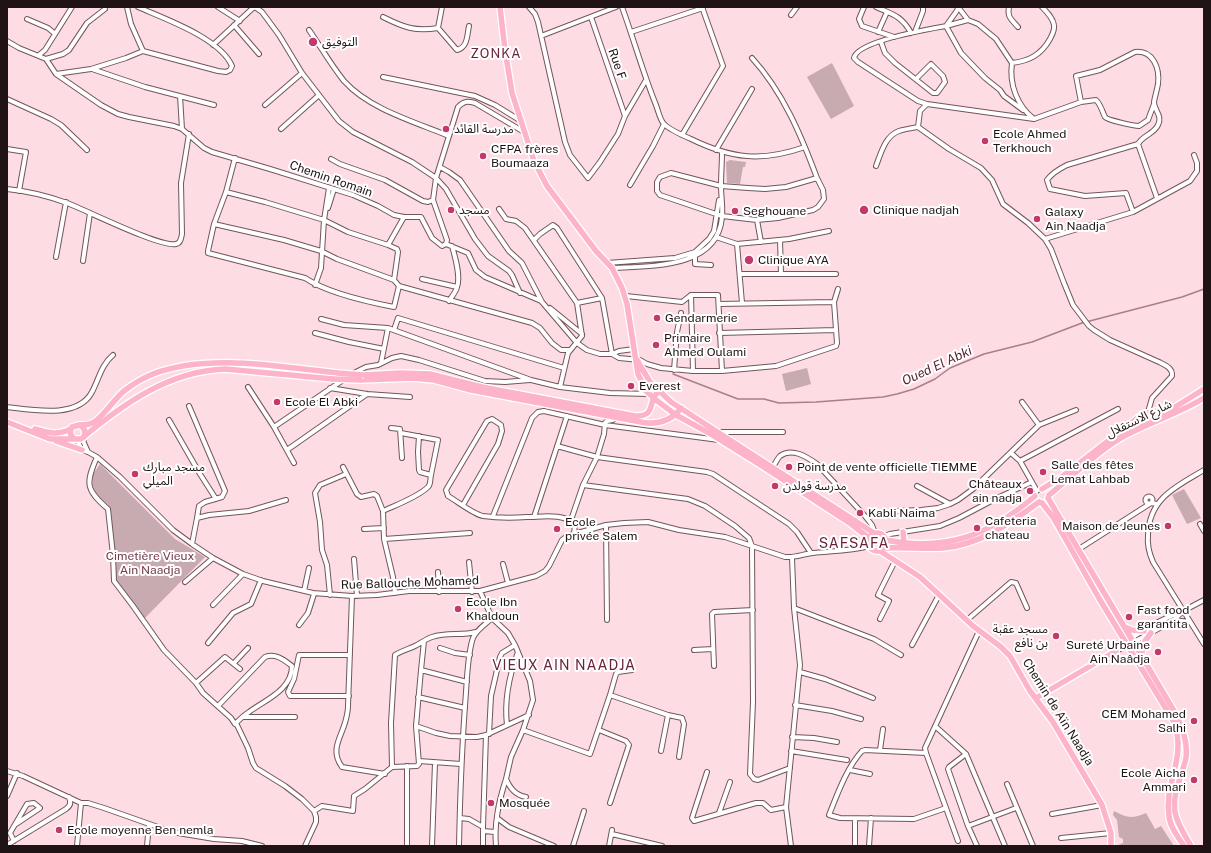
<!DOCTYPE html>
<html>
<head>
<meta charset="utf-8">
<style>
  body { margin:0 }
  #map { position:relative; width:1211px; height:853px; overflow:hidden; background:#fedce4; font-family:"Public Sans",sans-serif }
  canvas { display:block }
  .frame { position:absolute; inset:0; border:8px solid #1f1316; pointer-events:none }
</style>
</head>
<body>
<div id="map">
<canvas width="1211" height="853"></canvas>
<div class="frame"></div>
</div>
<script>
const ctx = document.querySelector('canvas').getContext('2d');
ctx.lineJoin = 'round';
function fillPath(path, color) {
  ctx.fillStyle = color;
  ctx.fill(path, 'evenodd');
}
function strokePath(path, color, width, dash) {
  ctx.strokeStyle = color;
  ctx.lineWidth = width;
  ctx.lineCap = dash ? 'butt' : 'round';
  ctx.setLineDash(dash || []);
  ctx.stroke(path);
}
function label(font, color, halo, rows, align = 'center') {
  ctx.font = font + ' "Public Sans","Noto Sans Arabic",sans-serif';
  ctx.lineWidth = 4;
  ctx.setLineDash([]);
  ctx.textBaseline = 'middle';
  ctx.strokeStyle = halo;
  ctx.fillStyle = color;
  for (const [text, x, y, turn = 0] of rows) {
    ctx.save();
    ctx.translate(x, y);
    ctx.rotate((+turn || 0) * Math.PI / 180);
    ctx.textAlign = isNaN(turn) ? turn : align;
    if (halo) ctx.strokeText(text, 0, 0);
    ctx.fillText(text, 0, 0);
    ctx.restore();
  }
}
fillPath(new Path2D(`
  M 832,63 L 854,106 L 831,119 L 807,77 Z
  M 730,160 L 746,162 L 745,167 L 743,167 L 740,184 L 727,183 L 726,162 Z
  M 807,368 L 811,384 L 786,391 L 782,374 Z
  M 100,464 L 175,539 L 205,557 L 144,619 L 115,579 L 115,558 L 110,507 L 92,491 L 93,474 Z
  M 1184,489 L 1201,518 L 1187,524 L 1172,495 Z
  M 1114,811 C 1127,818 1132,819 1146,813 L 1155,829 L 1161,826 L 1174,846 L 1116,846 L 1123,843 L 1123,839 L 1119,837 L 1117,820 L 1113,815 Z`), '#c8aab1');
strokePath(new Path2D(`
  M 673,374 L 738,399 L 764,399 L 779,403 L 816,402 L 883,397 L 897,394 L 914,389 L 935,379 L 950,368 L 984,354 L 1032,342 L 1082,323 L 1182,297 L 1204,289`), '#aa7e89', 1.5);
const minor = new Path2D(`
  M 127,7 L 131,24 L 143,51
  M 218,7 L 240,21
  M 255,7 L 262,12 L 279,35 L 302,73 L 339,121 L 353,132 L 412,162 L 436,178 L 446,189 L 475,239 L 488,256 L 509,271 L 512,275 L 520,293
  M 442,7 L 438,28 L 457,50 C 468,47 467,35 469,26
  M 529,7 L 535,14 L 538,22 L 565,142 L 570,155 L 588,178 L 600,162 L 618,134 L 625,116 L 646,80
  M 622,7 C 634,40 643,73 656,105 C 658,110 660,120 664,124 C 670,130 684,136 691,139 C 732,159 762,162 805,147
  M 864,7 L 859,19 L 862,26 L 894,37
  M 876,7 C 892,14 902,16 911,33
  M 958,7 L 968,20 L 978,24 L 996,39 L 1012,63
  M 1009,7 C 1007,17 1011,19 1018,27
  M 791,15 L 797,7
  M 383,17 C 403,27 415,32 438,28
  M 591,17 L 625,116
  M 27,19 L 48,28 L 54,33
  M 968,20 L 946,26 L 961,53 L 985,78 L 1000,90 L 1004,96 L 1023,110
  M 234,25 L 259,54
  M 309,30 C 321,47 331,65 344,81 C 369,109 415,122 449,136
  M 631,32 L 703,8
  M 878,32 L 887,12
  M 915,32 L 923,11 L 923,7
  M 541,36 L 616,7
  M 7,41 L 19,48 L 46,59 L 56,74 L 101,105 L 118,114 L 129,117 L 174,126 L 182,129 L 204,148 L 212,152 L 270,169 L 353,195 L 378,206 L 394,215 L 404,217 L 421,217 L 432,238 L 442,246 L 446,244 L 447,240 L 433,200 L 436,178 L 458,107 C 464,101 467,101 475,103 L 524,132
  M 881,42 L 885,53 L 895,63 L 933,93 L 937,93 L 945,82 L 943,76 L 931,64 L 916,79
  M 213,45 L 254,7
  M 39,55 L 45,50 L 72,7
  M 752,58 C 783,92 801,135 817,178
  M 46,59 L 63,54 L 69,50 L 87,23 L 105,9
  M 92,69 L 145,87 L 214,105
  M 56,74 L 91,69 L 126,58 L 143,51 L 218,71 L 226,72 L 230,70 L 232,66 C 220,38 165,19 138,7
  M 383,77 L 475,96 L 495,105 L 521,121
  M 180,96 L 182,129
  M 7,99 L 51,119 L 61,125 L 87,150
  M 1081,102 L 1076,76 L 1100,70 L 1135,52 C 1153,50 1160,68 1158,84 C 1157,90 1155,96 1154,102 C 1154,110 1163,116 1158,125 C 1154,134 1143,135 1138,144
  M 927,104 L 918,101 L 858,62 L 854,58 C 857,41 929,29 946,26 L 956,12 L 959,7
  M 265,105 L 302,73
  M 1034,119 L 1081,102 L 1096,100 C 1101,105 1102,111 1105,117 C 1107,120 1134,126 1139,126 L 1148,120 L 1154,104
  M 918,127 L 920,111 L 927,104 L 1034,119 C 1017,106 1009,84 1012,63 C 1029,61 1041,55 1050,39 C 1052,35 1055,30 1054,25 C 1053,18 1047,12 1042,7
  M 281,129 L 319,95
  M 682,135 L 723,66 L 702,7
  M 7,149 L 26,152 L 19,191
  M 716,150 L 752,89
  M 235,158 L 226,192 L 214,224 L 208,251 L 208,253 L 305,278 C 326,292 368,302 394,307 L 399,286
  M 331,159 L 340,164 L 385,180 L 423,201 L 428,202 L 433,200
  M 876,166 C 881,153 885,136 899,131 C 905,129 912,128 918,127 L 949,149 L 981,168 L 992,180 L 1003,204 L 1028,223 L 1045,239 L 1051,249 L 1064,283 L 1073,305 L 1089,326 L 1094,330 L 1110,340 L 1159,362 C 1165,365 1173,368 1172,376 L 1152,398 L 1148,412
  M 440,167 L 449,172 L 460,180 L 509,251 L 522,263 L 542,302 L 577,343 L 587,350 L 600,354 L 612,354 L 619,351 L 634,349
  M 671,173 L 721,186 L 748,188 L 765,189 L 786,187 L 817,178 L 823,190 L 824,199 L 818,207 L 813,210 L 778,218 L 757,220 L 722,216 L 660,195 L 657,191 L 657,182 L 660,177 Z
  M 630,185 L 653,146 L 664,124
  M 7,189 C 27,191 48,196 67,203 C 86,210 161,248 176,244 C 181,243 181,238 182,234 L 181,183 L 189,134
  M 226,192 L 265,202 L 324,220 L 348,232 L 388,245 L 404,217
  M 328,208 L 334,189
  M 499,209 L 506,219 L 516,221 L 525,228 L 577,303 L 582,336 L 568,353 L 560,387
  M 1133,212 L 1126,193 L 1085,196 L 1050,189 L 1047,180 C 1052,173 1059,169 1067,165 L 1138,144 L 1157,198
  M 757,220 L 761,242
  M 214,224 L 284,240 L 321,251 L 337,259 L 394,280 L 399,286 L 532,323 L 540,328 L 552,343 L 561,350 L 570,350
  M 716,237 L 737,244 L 742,303
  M 1045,239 L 1133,212 L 1190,181 L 1197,171 L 1197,163 L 1194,155
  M 534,240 L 540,234 L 553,225 L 557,228 L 602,298 L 612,354
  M 780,240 L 781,274
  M 446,244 L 468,253 L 476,270 L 485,277 L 541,301
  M 737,244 L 789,239 L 829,231
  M 388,245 L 397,249 L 398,252 L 394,280
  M 695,256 L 695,264 L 711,265
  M 56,257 L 66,202
  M 83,261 L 90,213
  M 607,263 L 675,258 L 695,252 L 709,239 L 714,231 L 719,200
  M 612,268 C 650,266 718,269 722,217 C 723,206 721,196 721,186 C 721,175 722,163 722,152
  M 741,274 L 836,274
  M 422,279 L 457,287
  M 315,285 L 321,268 L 324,220 L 329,188
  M 691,295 L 693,371
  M 626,296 L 682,302 L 691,295 L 718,295 L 722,371
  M 449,301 C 452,296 456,292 457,287 C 461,276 455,257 452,246
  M 577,303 L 602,298
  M 719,304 L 834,302
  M 550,308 L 582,334
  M 321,319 L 344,325 L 388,328 L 531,380 L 560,387 L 610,393 L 649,394
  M 394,330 L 398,318 L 564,368
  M 315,333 L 349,342 L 384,349
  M 719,333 L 836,330
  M 612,354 L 619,358 L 640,360 L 647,364 L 661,368 L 693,371 L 722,371 L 776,366 L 836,346 L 837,343 L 834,302 L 838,289
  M 381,363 L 388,328
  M 674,370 L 677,332 L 681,313
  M 352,374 L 366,367 L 378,365 L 392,358 L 401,356 L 419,360 L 485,381 L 505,382 L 530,380
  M 248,387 L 274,427 L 294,463
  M 330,388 L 367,394 L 410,397
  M 1022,402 L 1039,425
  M 189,406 L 225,491 L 222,497 L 205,502 L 199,506 L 197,518
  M 7,407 C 33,410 78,419 92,392 C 99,379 101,365 113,355
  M 169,420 L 200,474 L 216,499
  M 274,427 L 343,380
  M 391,428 L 400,429 L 402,458
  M 717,432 L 783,432
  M 401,433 L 438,440 L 431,475
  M 83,438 L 84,443 L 88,452
  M 77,440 L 82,450 L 88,452 L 97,457 L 120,477 L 173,530 L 192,544 L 213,558 L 243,574 L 263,581 L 313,593 L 352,596 L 377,595 L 409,591 L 480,591 L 536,576 L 545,571 L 549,566 L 562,540 L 567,536 L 606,525 L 624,523 L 648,522 L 679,530 L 725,537 L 785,557 C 795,558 803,554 813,553 C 832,551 851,551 869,546
  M 557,446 L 597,457 L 707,472 L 713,474 L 789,524 L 797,532 L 811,553
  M 287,450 L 367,394
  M 1011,453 L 1020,461 L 1118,409
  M 97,457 C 85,484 86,490 108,509 L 113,555 L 114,581 L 133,606 L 164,650 L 196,683 L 203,693 L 231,718 L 235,724 L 237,725 L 248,748 L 253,763 L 256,768 L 285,786 L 302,799 L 314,811 L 316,817 L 316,822 L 305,846
  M 1020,461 L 1037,491
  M 343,467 L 357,494 L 361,497 L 374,494 L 377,496 L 383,511 L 384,539 L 393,577 L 395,593
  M 773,467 C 775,464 777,459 780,456 C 792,447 807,457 817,464 L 865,516 L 872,525 L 875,533
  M 1204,470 C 1177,486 1149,498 1148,535 C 1147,545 1149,553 1153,562 L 1204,644
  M 583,485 L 688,499 L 705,506 L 735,526 L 749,538 L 752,546 L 753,702 L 750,774 L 754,779 L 758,780 L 790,768
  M 917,486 L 950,504
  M1145.5 500a3.5 3.5 0 1 1 7 0a3.5 3.5 0 1 1-7 0Z
  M 463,505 L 498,444 L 502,431 L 501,425 L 492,419 L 487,421 L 446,490 L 448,496 C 457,501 473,514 483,516 C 497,518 513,518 527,517 C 542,517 563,513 575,524 L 574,534
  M 383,511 C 396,505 418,497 428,487 C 431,484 430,479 431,475 L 420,472 L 419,470 L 418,452 L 419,436
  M 895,511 L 921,510 L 938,508 L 950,504 L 958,500 L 973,489 L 1039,425 L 1076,410
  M 493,516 L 532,418 L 538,412 L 544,411 L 605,425 L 719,440
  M 534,517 L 567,416
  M 571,520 L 583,485 L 597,457 L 604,434 L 605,423 L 607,421 L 613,420 L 615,417
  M 1200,524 L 1204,531
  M 606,525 L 607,620
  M 364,529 L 384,528
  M 884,536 L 890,534 L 940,526 L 959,518 L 995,499 L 1032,482
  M 384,539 L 470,533
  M 192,544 L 197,518 L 209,515 L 249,511 L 286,500
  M 1079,549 L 1151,503 L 1157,504
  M 354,559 L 357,596
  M 469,562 L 472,592
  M 503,564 L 508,583
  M 438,572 L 439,592
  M 185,582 L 213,558
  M 304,591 L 309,568
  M 480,591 L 492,618 L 508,633 L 515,645 L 530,681 L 533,700 L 523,730 L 590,754 L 610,695 L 616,674 L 618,672 L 632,670
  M 330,595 L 327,565 L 322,550 L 320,522 L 315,493 L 320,485 L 346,474
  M 352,596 L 348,706 C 348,710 347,715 346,719 C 342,737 329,749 342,767 L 385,774
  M 213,605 L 243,574
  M 794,608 L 874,639 L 901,655
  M 880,619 L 889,601 L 878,595 L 895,561
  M 967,620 L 1011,582 L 1016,583 L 1027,608
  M 1173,620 L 1190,622
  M 299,625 L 308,613 L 314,594
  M 424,641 L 421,670 L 416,726 L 419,764 L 417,766 L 392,767 L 391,723 L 395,655 C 401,651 409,649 415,646 C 421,643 426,639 432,637 C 447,632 462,636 476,632
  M 208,643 L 233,613 L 251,604 L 261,580
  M 912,645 L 939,595
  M 440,648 L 455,653 L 470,655
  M 1118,649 C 1130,637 1166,616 1182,612
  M 694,650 L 713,649
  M 1116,651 L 1151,633 L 1175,619 L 1183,611 L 1204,600
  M 234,663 L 248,648
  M 714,666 L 712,614 L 714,612 L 753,610
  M 421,670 L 467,682
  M 800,672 L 825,679 L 873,698
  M 196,683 L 225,657 L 240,669
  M 610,695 L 668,715 L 682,718 L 684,724 L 679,757
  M 349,696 L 290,696 L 288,692 L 294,679 L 299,655 L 350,655
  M 418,697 L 465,708
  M 795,705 L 832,711 L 861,719
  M 218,706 L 265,657 C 276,653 284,660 292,666 C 292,690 265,700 249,712 C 244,715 239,720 235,724
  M 244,717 L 295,717
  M 507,725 C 504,700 509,676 518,652
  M 416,726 L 436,733 L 450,736 L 477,737 L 486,735 L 529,715
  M 935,726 L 966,754 L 1005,846
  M 523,730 L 511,757 L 506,779 C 510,788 515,795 526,797
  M 599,730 L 626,741 L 629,745 L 610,803
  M 489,734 L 491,696 L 500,657 L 502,653 L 515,645
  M 792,737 L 814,738 L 837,742
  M 880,750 L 883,729
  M 661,751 L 668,715
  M 791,751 L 847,760
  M 926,753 L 865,750 L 862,751 C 847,767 837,795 829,815 L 840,818 L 914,819 L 946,808
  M 966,754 L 949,767 L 948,769 L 968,826 L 977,846
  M 419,761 L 461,764
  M 850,770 L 870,774
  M 7,771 L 23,776 L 81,803 L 88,803 L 104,808 L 172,832 L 214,839 L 242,841 L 262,846
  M 707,772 L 692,818 L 694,821 L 756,803 L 763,803 L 771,810 L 786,807
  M 1007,784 L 1033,846
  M 7,796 L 17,773
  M 314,811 L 322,806 L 353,811 L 354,796 L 365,789 L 392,767
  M 719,813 L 730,782
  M 1052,814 L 1102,805
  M 460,818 L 469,819 L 483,827
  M 497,818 L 509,827 L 554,846
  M 968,826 L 1016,808
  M 483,831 L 495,832
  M 612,834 L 662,846
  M 1061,838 L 1111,833
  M 14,841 L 10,833 L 27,804 L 34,803 L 40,808 L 16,824
  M 958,841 L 926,753 L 925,748 L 979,631
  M 7,845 L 66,809 C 71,805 71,803 69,797
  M 77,846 L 81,803
  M 147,846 L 149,824
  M 407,846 L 407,766
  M 432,846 L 435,763
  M 459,846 C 460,795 462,744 466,692 C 467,677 468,652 473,638 C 476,630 486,624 492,618
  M 483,846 L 483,827 L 486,735
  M 496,846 C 494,824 499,800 506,779
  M 573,846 L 584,811
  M 609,846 L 612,830
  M 791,846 L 786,807 L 800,665 L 794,608 L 792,558
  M 855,846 L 855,819
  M 869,846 L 871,818`);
const major = new Path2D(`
  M 500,7 L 505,50 L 512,93 L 534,161 L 547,186 L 596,251 L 612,268 L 622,288 L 627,304 L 638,374 L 646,391 L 656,400 L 676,415 L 709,433 L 762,466 L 851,524 L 869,538
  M 637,360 L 650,382 L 671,402 L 874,533
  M 364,375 L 401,373 L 430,374 L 482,387 L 635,416 C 650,416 650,411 653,399 C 654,396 657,393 659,391
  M 360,380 L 413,378 L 434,380 L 471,390 L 646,423 C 661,424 672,420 681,408
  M 7,422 L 50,439 L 75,439
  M 80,425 C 84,425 88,425 92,423 C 101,420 115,398 124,391 C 133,384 143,378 153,374 C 209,353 279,367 337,373
  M 1126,427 L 1143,414 L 1166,409
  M 35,429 C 49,433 59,436 72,428
  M 84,437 C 86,431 84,427 79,425 L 72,427 C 69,432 70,436 75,439 L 81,439 C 123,404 169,371 225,369 L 333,379
  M 56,441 L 82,450
  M 1042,489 L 1063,476 L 1112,438 L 1172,409 L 1204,389
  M 1049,495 C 1073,476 1094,454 1121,438 C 1147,423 1178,414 1204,398
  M 1048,498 L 1177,716 C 1183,729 1188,743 1186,758 C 1182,776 1172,794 1175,812 C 1177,824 1185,835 1191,846
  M 1042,503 L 1053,517 L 1100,600 L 1174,722 C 1187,760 1164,781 1169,816 C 1170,827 1178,837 1184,846
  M 903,532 L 904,543
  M868 542a9 9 0 1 1 18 0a9 9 0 1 1-18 0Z
  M 886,540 C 947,552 989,535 1035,496
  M 884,548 C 904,547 923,549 943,548 C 980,545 1010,523 1039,502
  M 880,551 L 920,577 L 973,626 L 1001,647 L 1010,656 L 1030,691 L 1053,722 L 1102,805 L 1111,833 L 1111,846
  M 1125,627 L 1132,630 L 1144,631
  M 1141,656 L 1145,641 L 1151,633
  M 1036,698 L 1116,651`);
strokePath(minor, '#72565c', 6);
strokePath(major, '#fff', 8);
strokePath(minor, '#fff', 4);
strokePath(major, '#fdb3c9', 5.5);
const majorBridge = new Path2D(`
  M 337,373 L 364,375
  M 333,379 L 360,380`);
strokePath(majorBridge, '#fff', 8, []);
strokePath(majorBridge, '#fdb3c9', 5.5);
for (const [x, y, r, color] of [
  [313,42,5,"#c5386c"],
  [446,129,4,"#c5386c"],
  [985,141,4,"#c5386c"],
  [483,156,4,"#c5386c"],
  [451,210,4,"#c5386c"],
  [864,210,5,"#c5386c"],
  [735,211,4,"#c5386c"],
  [1037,219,4,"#c5386c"],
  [749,260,5,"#c5386c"],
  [657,318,4,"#c5386c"],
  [656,345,4,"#c5386c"],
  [631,386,4,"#c5386c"],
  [277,402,4,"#c5386c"],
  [789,467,4,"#c5386c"],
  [1043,472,4,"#c5386c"],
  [135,474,4,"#c5386c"],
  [775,486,4,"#c5386c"],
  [1030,491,4,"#c5386c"],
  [860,513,4,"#c5386c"],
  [1168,526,4,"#c5386c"],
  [977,528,4,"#c5386c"],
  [557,529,4,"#c5386c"],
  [458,609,4,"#c5386c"],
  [1129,617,4,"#c5386c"],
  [1056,636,4,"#c5386c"],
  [1158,652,4,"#c5386c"],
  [1194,721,4,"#c5386c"],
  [1194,780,4,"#c5386c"],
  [491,803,4,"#c5386c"],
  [59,830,4,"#c5386c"]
]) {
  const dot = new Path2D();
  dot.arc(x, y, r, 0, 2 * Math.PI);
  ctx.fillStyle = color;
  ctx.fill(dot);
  strokePath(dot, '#fff', 1.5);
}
label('12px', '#1f1316', '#fff', [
  ["التوفيق",322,42],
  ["مدرسة القائد",454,129],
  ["Ecole Ahmed",993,134],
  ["Terkhouch",993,148],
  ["CFPA frères",491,149],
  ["Boumaaza",491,163],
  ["مسجد",459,210],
  ["Clinique nadjah",873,210],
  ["Seghouane",743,211],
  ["Galaxy",1045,212],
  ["Ain Naadja",1045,226],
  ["Clinique AYA",758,260],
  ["Gendarmerie",665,318],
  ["Primaire",664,338],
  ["Ahmed Oulami",664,352],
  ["Everest",639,386],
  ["Ecole El Abki",285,402],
  ["Salle des fêtes",1051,465],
  ["Lemat Lahbab",1051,479],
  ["مسجد مبارك",143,467],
  ["الميلي",143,481],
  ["Point de vente officielle TIEMME",797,467],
  ["Châteaux",1022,484,"right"],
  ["ain nadja",1022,498,"right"],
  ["مدرسة قولدن",783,486],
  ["Kabli Naima",868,513],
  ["Cafeteria",985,521],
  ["chateau",985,535],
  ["Ecole",565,522],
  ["privée Salem",565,536],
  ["Maison de Jeunes",1160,526,"right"],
  ["Ecole Ibn",466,602],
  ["Khaldoun",466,616],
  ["Fast food",1137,610],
  ["garantita",1137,624],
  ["مسجد عقبة",1048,629,"right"],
  ["بن نافع",1048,643,"right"],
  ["Sureté Urbaine",1150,645,"right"],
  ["Ain Naâdja",1150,659,"right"],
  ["CEM Mohamed",1186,714,"right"],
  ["Salhi",1186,728,"right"],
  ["Ecole Aicha",1186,773,"right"],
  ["Ammari",1186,787,"right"],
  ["Mosquée",499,803],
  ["Ecole moyenne Ben nemla",67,830]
], 'left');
label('12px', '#1f1316', '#fff', [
  ["Rue F",617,64,71],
  ["Chemin Romain",331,179,19],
  ["شارع الاستقلال",1139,419,-26],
  ["Rue Ballouche Mohamed",410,583,-2],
  ["Chemin de Aïn Naadja",1058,712,58]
]);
label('12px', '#763a4b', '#fff', [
  ["Cimetière Vieux",150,556],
  ["Ain Naadja",150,570]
]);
ctx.letterSpacing = '1px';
label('13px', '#68243b', '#fff', [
  ["ZONKA",496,54]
]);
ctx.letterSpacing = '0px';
label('italic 13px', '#581f32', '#fff', [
  ["Oued El Abki",937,366,-25]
]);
ctx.letterSpacing = '1px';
label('14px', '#68243b', '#fff', [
  ["SAFSAFA",854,544],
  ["VIEUX AIN NAADJA",564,666]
]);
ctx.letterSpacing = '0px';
</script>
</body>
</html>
